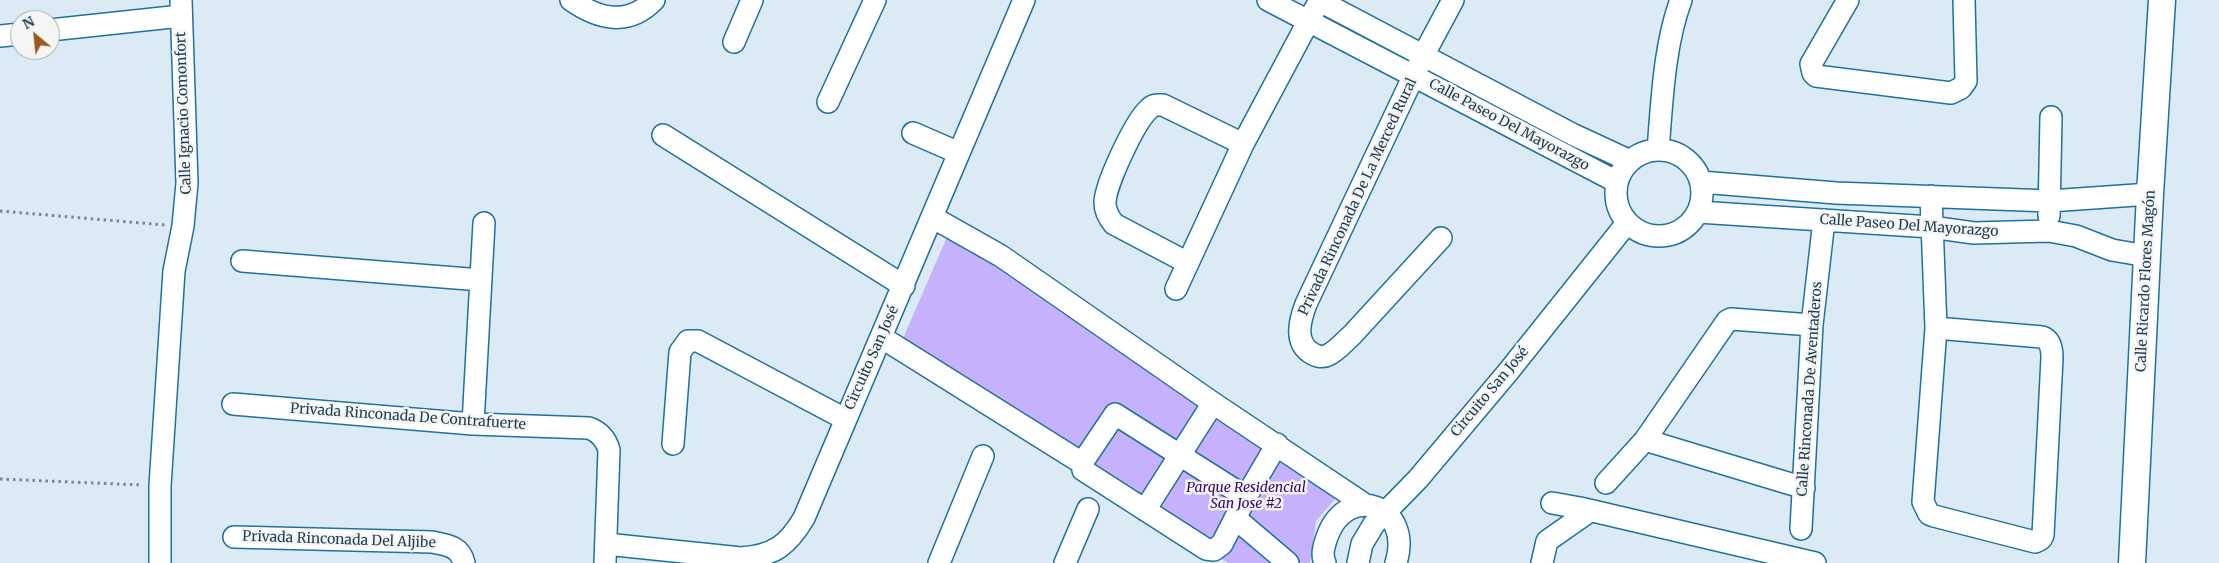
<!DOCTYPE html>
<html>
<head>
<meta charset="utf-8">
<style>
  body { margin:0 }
  #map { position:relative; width:2219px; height:563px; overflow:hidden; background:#dbeaf4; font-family:Merriweather,serif }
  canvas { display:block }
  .north { position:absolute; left:10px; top:10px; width:50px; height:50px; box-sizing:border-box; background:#f5f5f5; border:1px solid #9eabb3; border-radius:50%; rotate:332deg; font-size:14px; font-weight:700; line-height:20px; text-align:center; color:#1b3c4f }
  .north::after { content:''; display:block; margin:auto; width:18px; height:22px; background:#995923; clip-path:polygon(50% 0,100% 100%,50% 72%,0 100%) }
</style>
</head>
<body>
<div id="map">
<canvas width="2219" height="563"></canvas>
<div class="north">N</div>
</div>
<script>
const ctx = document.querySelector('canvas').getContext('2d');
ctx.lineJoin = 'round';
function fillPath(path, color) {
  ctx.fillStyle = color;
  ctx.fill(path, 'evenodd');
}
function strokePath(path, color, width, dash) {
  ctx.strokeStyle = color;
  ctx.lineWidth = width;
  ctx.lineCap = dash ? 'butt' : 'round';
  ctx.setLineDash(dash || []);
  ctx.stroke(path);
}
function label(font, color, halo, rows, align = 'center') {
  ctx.font = font + ' Merriweather,serif';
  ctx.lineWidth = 5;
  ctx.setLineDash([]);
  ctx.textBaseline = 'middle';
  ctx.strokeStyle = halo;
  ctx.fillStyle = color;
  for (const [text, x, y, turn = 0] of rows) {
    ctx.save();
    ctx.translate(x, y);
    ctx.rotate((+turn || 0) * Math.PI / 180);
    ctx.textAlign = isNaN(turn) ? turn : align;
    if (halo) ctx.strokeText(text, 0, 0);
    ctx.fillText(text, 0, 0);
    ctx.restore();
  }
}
fillPath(new Path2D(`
  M 950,230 L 1349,483 L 1316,521 L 1310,563 L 1228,563 L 898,350 Z`), '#c6b1fd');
const minor = new Path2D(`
  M 571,0 C 598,19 628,27 654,0
  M 1268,0 L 1617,182
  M 1318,0 L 1574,135 L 1630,161
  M 1848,0 L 1811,64 L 1813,73 L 1816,76 L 1951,93 L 1961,88 L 1966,81 L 1964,0
  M 50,30 L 181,16
  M 0,36 L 20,34
  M 734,42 L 752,0
  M 828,102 L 875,0
  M 913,133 L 959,153
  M 663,135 L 904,286
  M1616 193a43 43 0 1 1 86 0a43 43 0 1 1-86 0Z
  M 1658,150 C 1662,102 1664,45 1681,0
  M 1701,182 L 1836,193 L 2050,201 L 2150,194
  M 1931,196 L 1936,328 L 1923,502 L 1929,514 L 1934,516 L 2035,542 L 2041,539 L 2043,535 L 2052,358 C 2052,350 2051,340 2042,337 L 1936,328
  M 1698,212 L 1931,227 L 1974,233 L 2049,231 L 2076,236 L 2112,250 L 2147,256
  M 2049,216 L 2051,117
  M 932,217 L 1001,256 L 1213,403 L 1364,504
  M 1441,238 L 1352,335 C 1345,341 1337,351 1328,355 C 1323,358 1317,356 1313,354 C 1293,343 1300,320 1306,304 L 1423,56 L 1453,0
  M 242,261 L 481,280
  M 1188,263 L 1114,224 C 1109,218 1105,212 1105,203 C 1105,185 1135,121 1149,109 C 1153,104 1158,105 1163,105 L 1243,144
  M 1176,289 L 1243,144 L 1315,9
  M 881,337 L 1082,463
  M 233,404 L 473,424 L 589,428 C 600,432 606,439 609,450 L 605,563
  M 473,424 L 484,223
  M 1645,440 L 1804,488
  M 673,444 L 680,352 L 688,341 L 698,341 L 845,419
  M 1606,483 L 1645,440 L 1727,321 L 1731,319 L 1812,325
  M 1246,497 L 1115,414 L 1082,463 L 1083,470 L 1206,549 L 1214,550 L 1222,544 L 1246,497 L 1277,444
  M 1552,503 L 1580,508 L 1815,563
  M 1145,510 L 1213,403
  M 1235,518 L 1288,563
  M 1801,529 L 1812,325 L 1824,220
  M 234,537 L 432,542 C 447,545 460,546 464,563
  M 606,544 L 741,558 C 774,556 788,545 804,518 L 1024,0
  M 160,563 L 160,486 L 174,271 L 183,226 L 187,183 L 181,0
  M 939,563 L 983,456
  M 1065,563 L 1088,509
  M 1325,563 C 1321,554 1324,546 1327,537 C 1347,481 1414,505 1396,563
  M 1358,563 L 1362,544 L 1374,524 L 1418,479 L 1508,372 L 1627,223
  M 1542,563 L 1547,541 L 1590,511`);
const major = new Path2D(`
  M 2132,563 L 2150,194 L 2162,0`);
strokePath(minor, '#1e729e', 24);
strokePath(major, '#1e729e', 29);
strokePath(new Path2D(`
  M 0,211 L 165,225
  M 0,479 L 142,485`), '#728a99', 3, [2.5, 4]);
strokePath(minor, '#fff', 21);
strokePath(major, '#fff', 26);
label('14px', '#1b3c4f', '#f5f5f5', [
  ["Calle Ignacio Comonfort",184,113,-92],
  ["Calle Paseo Del Mayorazgo",1509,125,28],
  ["Privada Rinconada De La Merced Rural",1358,197,-65],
  ["Calle Paseo Del Mayorazgo",1909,226,4],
  ["Calle Ricardo Flores Magón",2146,281,-87],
  ["Circuito San José",872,358,-66],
  ["Calle Rinconada De Aventaderos",1810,389,-86],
  ["Circuito San José",1490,392,-50],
  ["Privada Rinconada De Contrafuerte",408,417,4],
  ["Privada Rinconada Del Aljibe",339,540,2]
]);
label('italic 14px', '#340667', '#f5f5f5', [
  ["Parque Residencial",1246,488],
  ["San Jose #2",1246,504]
]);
</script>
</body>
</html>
